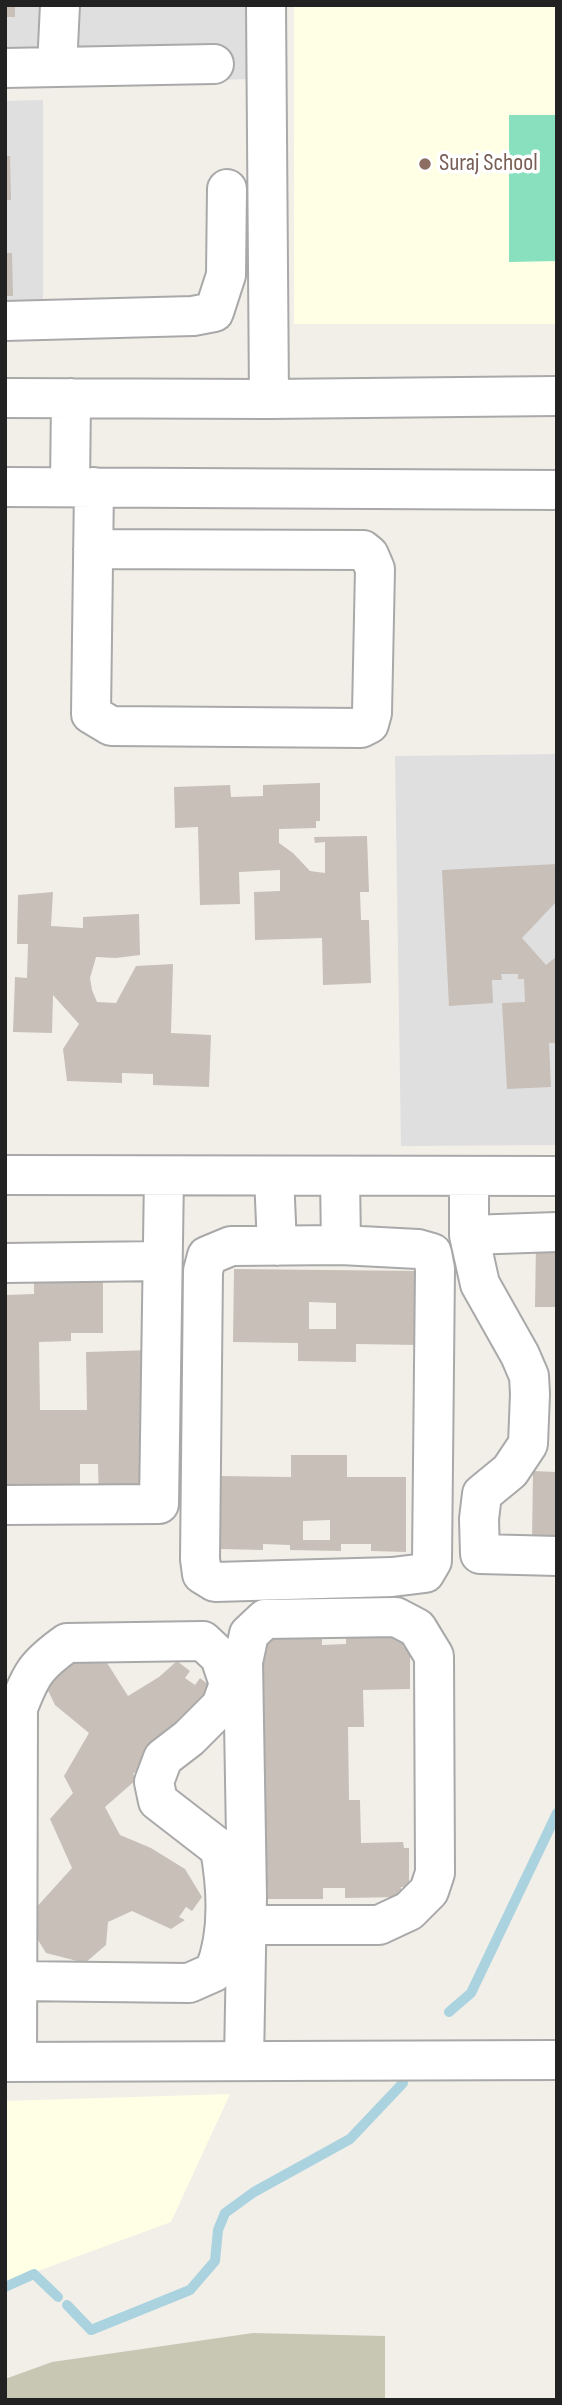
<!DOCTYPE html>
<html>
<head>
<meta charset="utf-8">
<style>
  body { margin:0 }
  #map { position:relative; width:562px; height:2405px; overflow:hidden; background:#f2efe9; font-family:"Sofia Sans Condensed",sans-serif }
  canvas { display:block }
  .frame { position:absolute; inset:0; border:7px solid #222; pointer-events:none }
</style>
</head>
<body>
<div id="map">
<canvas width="562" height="2405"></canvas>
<div class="frame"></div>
</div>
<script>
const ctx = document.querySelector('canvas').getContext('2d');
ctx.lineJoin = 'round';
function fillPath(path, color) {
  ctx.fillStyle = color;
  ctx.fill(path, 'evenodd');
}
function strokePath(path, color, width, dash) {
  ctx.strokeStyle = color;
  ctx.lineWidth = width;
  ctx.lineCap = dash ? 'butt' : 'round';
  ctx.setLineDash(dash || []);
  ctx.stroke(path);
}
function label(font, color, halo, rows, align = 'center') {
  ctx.font = font + ' "Sofia Sans Condensed",sans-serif';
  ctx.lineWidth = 7;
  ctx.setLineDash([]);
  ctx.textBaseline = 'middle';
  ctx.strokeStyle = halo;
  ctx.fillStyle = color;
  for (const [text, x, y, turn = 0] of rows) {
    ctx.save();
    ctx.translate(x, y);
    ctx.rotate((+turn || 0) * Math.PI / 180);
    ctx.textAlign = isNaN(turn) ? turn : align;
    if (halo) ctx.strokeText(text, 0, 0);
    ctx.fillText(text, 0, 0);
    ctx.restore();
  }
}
fillPath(new Path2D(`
  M 5,5 L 247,5 L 249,79 L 5,87 Z
  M 43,100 L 43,337 L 5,337 L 5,101 Z
  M 557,754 L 557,1145 L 401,1146 L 395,756 Z`), '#e0dfdf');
fillPath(new Path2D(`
  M 294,5 L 557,5 L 557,324 L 294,324 Z
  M 230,2094 L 171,2222 L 5,2283 L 5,2101 Z`), '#ffffe5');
fillPath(new Path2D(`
  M 253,2333 L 385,2336 L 385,2400 L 5,2400 L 5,2379 L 52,2362 Z`), '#c7c7b4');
fillPath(new Path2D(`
  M 509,115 L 557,115 L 557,261 L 509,262 Z`), '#88e0be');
strokePath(new Path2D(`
  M 449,2012 L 471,1993 L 557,1813
  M 5,2287 L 34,2274 L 58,2297
  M 67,2305 L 91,2330 L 190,2290 L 215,2261 L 218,2230 L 225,2213 L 254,2192 L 350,2139 L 403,2083`), '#aad3df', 10);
fillPath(new Path2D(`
  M 5,5 L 15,5 L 15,17 L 5,17 Z
  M 5,156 L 10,156 L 11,200 L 5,200 Z
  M 5,253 L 12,253 L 13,296 L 5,296 Z
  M 320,783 L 320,821 L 316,821 L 316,828 L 279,829 L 279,843 L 293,853 L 310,871 L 325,873 L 325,842 L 315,843 L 314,837 L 367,836 L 369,892 L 360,892 L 361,920 L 369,920 L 371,983 L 323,985 L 322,938 L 255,940 L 254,892 L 280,891 L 280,870 L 239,872 L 240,904 L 200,905 L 198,827 L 175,828 L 174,787 L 230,785 L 231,797 L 263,796 L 263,785 Z
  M 557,864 L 556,902 L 522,938 L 546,965 L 557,956 L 557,1043 L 549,1043 L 551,1087 L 507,1089 L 502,1003 L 525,1002 L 524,979 L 518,979 L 518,974 L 501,974 L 502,980 L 492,980 L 493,1003 L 449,1006 L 442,870 Z
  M 53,892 L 51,926 L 83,928 L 83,917 L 139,914 L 140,955 L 116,958 L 96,957 L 90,978 L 92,990 L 97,1002 L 116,1003 L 136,966 L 173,964 L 171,1033 L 211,1035 L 209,1087 L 153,1085 L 153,1074 L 122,1073 L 122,1083 L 67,1081 L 63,1049 L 79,1024 L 53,995 L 52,1033 L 13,1032 L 15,977 L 27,978 L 28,944 L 17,944 L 18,895 Z
  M 536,1244 L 557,1244 L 557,1307 L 535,1307 Z
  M 103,1263 L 103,1333 L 71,1333 L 71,1341 L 39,1342 L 40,1410 L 87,1410 L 86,1352 L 153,1350 L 156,1501 L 99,1502 L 98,1464 L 80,1464 L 80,1497 L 5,1498 L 5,1295 L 34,1294 L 34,1283 L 59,1283 L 59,1264 Z
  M 234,1269 L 420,1271 L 419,1345 L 356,1344 L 356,1362 L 298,1361 L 298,1343 L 233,1342 ZM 309,1302 L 336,1303 L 336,1329 L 309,1329 Z
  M 291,1455 L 347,1455 L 347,1477 L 406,1477 L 406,1552 L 371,1551 L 371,1544 L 341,1544 L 341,1551 L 290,1550 L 290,1545 L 263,1544 L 263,1550 L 219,1549 L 219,1476 L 291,1477 ZM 330,1520 L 330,1540 L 303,1540 L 303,1521 Z
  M 533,1471 L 557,1472 L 557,1541 L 532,1540 Z
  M 346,1633 L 372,1634 L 372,1637 L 403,1637 L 403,1647 L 410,1646 L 410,1689 L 363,1690 L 364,1727 L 348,1727 L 349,1800 L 360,1800 L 361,1843 L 403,1842 L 404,1848 L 409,1848 L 409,1887 L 401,1887 L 401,1897 L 345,1898 L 345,1888 L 323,1888 L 323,1899 L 268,1899 L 268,1889 L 261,1889 L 252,1651 L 266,1651 L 266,1639 L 288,1639 L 288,1634 L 322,1634 L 322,1645 L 346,1644 Z
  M 65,1655 L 102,1655 L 128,1696 L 159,1677 L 177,1661 L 190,1671 L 185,1678 L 195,1685 L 200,1678 L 209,1685 L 199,1717 L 133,1774 L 137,1779 L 105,1807 L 120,1835 L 151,1848 L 185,1869 L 202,1897 L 192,1911 L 186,1907 L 179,1917 L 185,1920 L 171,1929 L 132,1911 L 108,1922 L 106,1945 L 85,1963 L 46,1953 L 32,1930 L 34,1910 L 72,1868 L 50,1819 L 73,1793 L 64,1776 L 89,1733 L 55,1705 L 44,1682 Z`), '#c7bfb8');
const minor = new Path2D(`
  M 266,5 L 269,399
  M 57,67 L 60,5
  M 5,68 L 214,64
  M 5,321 L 193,316 L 214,312 L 226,275 L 227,189
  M 5,398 L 269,399 L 557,396
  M 5,487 L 557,490
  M 70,487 L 71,398
  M 93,549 L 363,550 L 369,555 L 375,569 L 372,713 L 369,724 L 361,728 L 111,726 L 91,714 L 94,487
  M 5,1175 L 557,1176
  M 274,1176 L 277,1246
  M 340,1176 L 341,1245
  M 469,1176 L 469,1235 L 480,1284 L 520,1355 L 529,1376 L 530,1394 L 528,1444 L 510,1471 L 482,1494 L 479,1519 L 480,1554 L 557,1556
  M 469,1235 L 557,1232
  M 341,1245 L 418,1249 L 432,1253 L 435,1269 L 432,1561 L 425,1573 L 392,1577 L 215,1582 L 202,1574 L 200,1559 L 203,1271 L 207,1256 L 231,1246 Z
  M 5,1263 L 162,1261
  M 5,1505 L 159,1504 L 164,1176
  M 16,1981 L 189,1983 L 214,1972 C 230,1934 227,1889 220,1849 L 158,1801 L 154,1782 L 163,1758 L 189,1738 L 221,1706 L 229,1684 L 220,1657 L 203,1641 L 67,1643 C 36,1665 31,1674 18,1708 L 17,2062
  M 244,2061 L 247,1897 L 243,1662 L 249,1634 L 265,1619 L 396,1617 L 417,1628 L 434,1656 L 435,1873 L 429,1891 L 409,1911 L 379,1925 L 247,1925
  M 5,2062 L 557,2060`);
strokePath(minor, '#a9a9a9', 42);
strokePath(minor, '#fff', 38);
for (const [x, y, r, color] of [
  [425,164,7,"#8d6e63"]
]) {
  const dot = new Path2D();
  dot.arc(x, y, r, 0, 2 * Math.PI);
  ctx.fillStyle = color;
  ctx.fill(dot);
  strokePath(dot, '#fff', 2.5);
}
label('24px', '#785e54', '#fff', [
  ["Suraj School",439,164]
], 'left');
</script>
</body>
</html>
